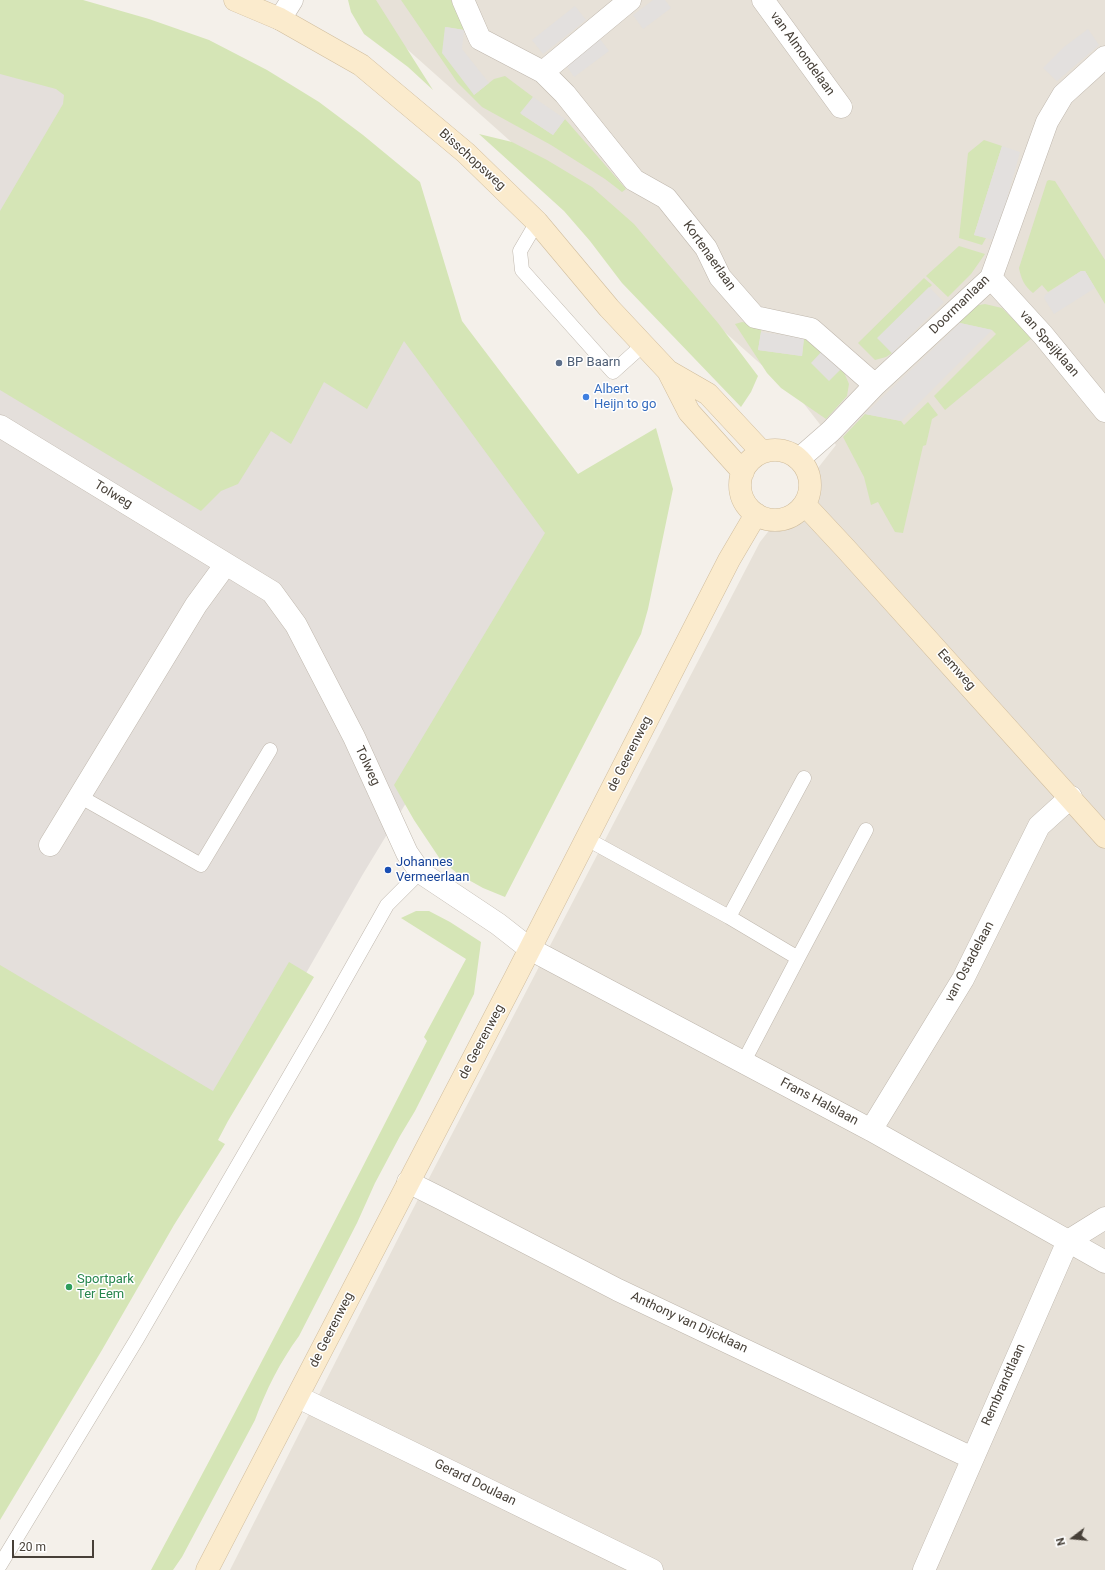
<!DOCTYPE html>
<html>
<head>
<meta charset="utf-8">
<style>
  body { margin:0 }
  #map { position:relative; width:1105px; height:1570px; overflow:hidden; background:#f4f0ea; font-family:Roboto,sans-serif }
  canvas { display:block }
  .north { position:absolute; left:1053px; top:1518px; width:40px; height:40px; -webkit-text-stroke:3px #fff; paint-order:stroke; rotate:254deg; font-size:11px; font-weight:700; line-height:16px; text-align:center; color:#474038 }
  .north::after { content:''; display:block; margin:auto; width:14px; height:18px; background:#474038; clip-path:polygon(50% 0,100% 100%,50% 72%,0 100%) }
  .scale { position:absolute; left:12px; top:1540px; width:82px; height:18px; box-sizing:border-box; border:2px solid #474038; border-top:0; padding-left:5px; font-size:12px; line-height:14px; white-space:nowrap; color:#474038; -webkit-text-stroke:3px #fff; paint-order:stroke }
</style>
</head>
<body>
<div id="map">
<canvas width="1105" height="1570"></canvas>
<div class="north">N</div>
<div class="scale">20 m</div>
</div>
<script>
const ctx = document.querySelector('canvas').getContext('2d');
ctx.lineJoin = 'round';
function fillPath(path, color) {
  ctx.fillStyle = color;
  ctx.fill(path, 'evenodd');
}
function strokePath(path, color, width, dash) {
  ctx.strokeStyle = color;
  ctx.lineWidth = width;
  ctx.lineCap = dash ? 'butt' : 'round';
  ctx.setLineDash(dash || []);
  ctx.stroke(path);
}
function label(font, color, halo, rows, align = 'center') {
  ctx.font = font + ' Roboto,sans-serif';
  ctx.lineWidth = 3;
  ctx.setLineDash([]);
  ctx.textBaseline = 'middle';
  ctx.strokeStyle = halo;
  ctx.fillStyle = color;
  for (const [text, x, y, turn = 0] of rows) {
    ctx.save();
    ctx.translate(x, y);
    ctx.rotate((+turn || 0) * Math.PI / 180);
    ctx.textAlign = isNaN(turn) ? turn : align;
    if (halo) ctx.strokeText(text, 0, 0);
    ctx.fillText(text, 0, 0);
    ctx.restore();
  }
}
fillPath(new Path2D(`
  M 364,0 L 1105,0 L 1105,1570 L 230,1570 L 413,1209 L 760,542 L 836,445 L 801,400 L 362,9 Z`), '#e7e1d8');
fillPath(new Path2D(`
  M 0,6 L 286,111 L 548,530 L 455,722 L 363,874 L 220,1123 L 0,988 Z`), '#e4dfdb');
fillPath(new Path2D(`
  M 0,0 L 83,0 L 149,19 L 209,40 L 267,70 L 319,102 L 363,135 L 420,182 L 462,321 L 578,474 L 656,428 L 673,489 L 648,609 L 641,634 L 505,897 L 483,888 L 458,874 L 440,859 L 414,820 L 394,785 L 545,533 L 404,341 L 367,409 L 324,382 L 291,444 L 271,431 L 238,484 L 221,491 L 201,511 L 0,390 L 0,211 L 63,104 L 64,95 L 56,89 L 0,74 Z
  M 348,0 L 376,0 L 433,90 L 408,67 L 364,34 L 351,12 Z
  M 401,0 L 451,0 L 464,30 L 446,27 L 474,95 L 494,79 L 505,76 L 533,97 L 521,114 L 553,135 L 565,119 L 626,189 L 622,192 L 605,179 L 551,145 L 482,107 L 457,82 Z
  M 479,134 L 512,142 L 547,160 L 592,187 L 634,224 L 718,323 L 758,376 L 751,392 L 741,407 L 622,283 L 590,241 L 564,211 Z
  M 984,140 L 1002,146 L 974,235 L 986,238 L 982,245 L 959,238 L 968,153 Z
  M 1049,180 L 1055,181 L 1105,260 L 1105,304 L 1085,271 L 1081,271 L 1048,292 L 1042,285 L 1033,293 C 1024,286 1021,278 1019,268 L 1047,181 Z
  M 959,246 L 985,254 L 971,274 L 948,297 L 926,276 Z
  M 924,278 L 932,285 L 878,338 L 892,353 L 886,357 L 875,360 L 858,343 Z
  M 985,304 L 1002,308 L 1032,338 L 945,410 L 934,396 L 996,334 L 992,330 L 960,323 L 958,317 L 973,306 Z
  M 742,322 L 762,326 L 758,350 L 802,356 L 804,338 L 813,340 L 843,370 L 849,384 L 847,396 L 826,419 L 781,388 L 767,373 L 735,324 Z
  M 928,402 L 938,415 L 932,419 L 926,445 L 923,446 L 903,533 L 895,532 L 878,502 L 871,505 L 864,477 L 843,437 L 865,414 L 901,421 L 904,425 Z
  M 416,911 L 429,911 L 450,922 L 481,942 L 474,994 L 415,1111 L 400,1136 L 375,1183 L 357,1223 L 299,1336 C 280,1362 266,1390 255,1420 L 182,1557 L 173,1570 L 151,1570 C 245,1395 337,1218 427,1041 L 424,1037 L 466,959 L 401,918 Z
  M 289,962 L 314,977 L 228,1121 L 218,1140 L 225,1144 L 174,1225 L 102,1350 L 0,1520 L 0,965 L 213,1091 Z`), '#d5e5b6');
fillPath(new Path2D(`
  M 653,0 L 665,0 L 671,8 L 643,29 L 633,15 Z
  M 575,6 L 586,20 L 543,54 L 532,40 Z
  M 445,27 L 464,30 L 462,49 L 489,83 L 474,95 L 442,53 Z
  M 1088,29 L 1099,45 L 1057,81 L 1043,68 L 1064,47 Z
  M 600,39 L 609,51 L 574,77 L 566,65 Z
  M 533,97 L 565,119 L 553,135 L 520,113 Z
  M 1002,146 L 1020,152 L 1001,221 L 994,240 L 974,235 Z
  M 1081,271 L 1085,271 L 1095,288 L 1054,314 L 1044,298 L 1045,295 Z
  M 929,287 L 944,302 L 892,353 L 877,338 Z
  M 960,323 L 992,330 L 901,421 L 865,414 Z
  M 761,332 L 804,338 L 802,356 L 758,350 Z
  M 823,350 L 841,369 L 829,381 L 811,363 Z`), '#e3e0de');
const service = new Path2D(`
  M 537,222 L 520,251 L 522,270 L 613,372 L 643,345
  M 79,796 L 201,865 L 270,750
  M 587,839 L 729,917 L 798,958 L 743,1063
  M 729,917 L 804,778
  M 798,958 L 866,830
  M 0,1565 L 137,1339 L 318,1027 L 387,905 L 420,872`);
const minor = new Path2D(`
  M 463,0 L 480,39 L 543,72 L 565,94 L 634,180 L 666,198 L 706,248 L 720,277 L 755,317 L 811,329 L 875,385
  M 763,0 L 841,107
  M 543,72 L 630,0
  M 991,278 L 1043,335 L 1105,411
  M 0,426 L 272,592 L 296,625 L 354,737 L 407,853 L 420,872 L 498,924 L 530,949 L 871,1130 L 1105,1262
  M 799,459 L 831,431 L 875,385 L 991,278 L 1047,122 L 1063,95 L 1105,57
  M 50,845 L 196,605 L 226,564
  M 871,1130 L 963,979 L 1039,826 L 1071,797
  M 408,1182 L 442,1199 L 618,1290 L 972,1458
  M 298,1397 L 652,1570
  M 924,1570 L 1068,1241 L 1105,1218`);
const tertiary = new Path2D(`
  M 280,19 L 292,0`);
const secondary = new Path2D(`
  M 235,0 L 280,19 L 361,65 L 466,153 L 537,222 L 609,308 L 668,371 L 708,394 L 762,452
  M 668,371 L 689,412 L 743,472
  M740 485a35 35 0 1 1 70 0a35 35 0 1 1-70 0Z
  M 805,505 L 846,549 L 1105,837
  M 207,1570 L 515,978 L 729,560 L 756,514`);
strokePath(service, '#bfb7ad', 15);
strokePath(minor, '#bfb7ad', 23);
strokePath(tertiary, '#bfb7ad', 23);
strokePath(secondary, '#d0bd9d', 23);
strokePath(service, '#fff', 14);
strokePath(minor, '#fff', 22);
strokePath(tertiary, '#fff', 22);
strokePath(secondary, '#fbebcd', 22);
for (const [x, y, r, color] of [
  [559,363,4,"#5c6f8a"],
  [586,397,4,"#3f7fe0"],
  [388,870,4,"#1a4fb4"],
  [69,1287,4,"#2e9e5b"]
]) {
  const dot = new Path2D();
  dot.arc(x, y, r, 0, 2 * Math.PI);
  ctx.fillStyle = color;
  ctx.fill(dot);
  strokePath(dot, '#fff', 1.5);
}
label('13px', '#474038', '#fff', [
  ["van Almondelaan",802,54,54],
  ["Bisschopsweg",472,160,42],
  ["Kortenaerlaan",709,256,55],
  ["Doormanlaan",960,305,-44],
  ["van Speijklaan",1049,344,49],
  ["Tolweg",113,495,31],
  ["Eemweg",956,670,48],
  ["de Geerenweg",630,754,-63],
  ["Tolweg",367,766,65],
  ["van Ostadelaan",970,962,-62],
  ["de Geerenweg",482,1042,-62],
  ["Frans Halslaan",819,1102,28],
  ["Anthony van Dijcklaan",689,1323,25],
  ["de Geerenweg",332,1330,-63],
  ["Rembrandtlaan",1004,1385,-66],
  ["Gerard Doulaan",475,1483,26]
]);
label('13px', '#4e5e75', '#fff', [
  ["BP Baarn",567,363]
], 'left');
label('13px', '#366cbe', '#fff', [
  ["Albert",594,390],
  ["Heijn to go",594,405]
], 'left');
label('13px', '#164399', '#fff', [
  ["Johannes",396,863],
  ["Vermeerlaan",396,878]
], 'left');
label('13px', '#27864d', '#fff', [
  ["Sportpark",77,1280],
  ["Ter Eem",77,1295]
], 'left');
</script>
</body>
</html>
